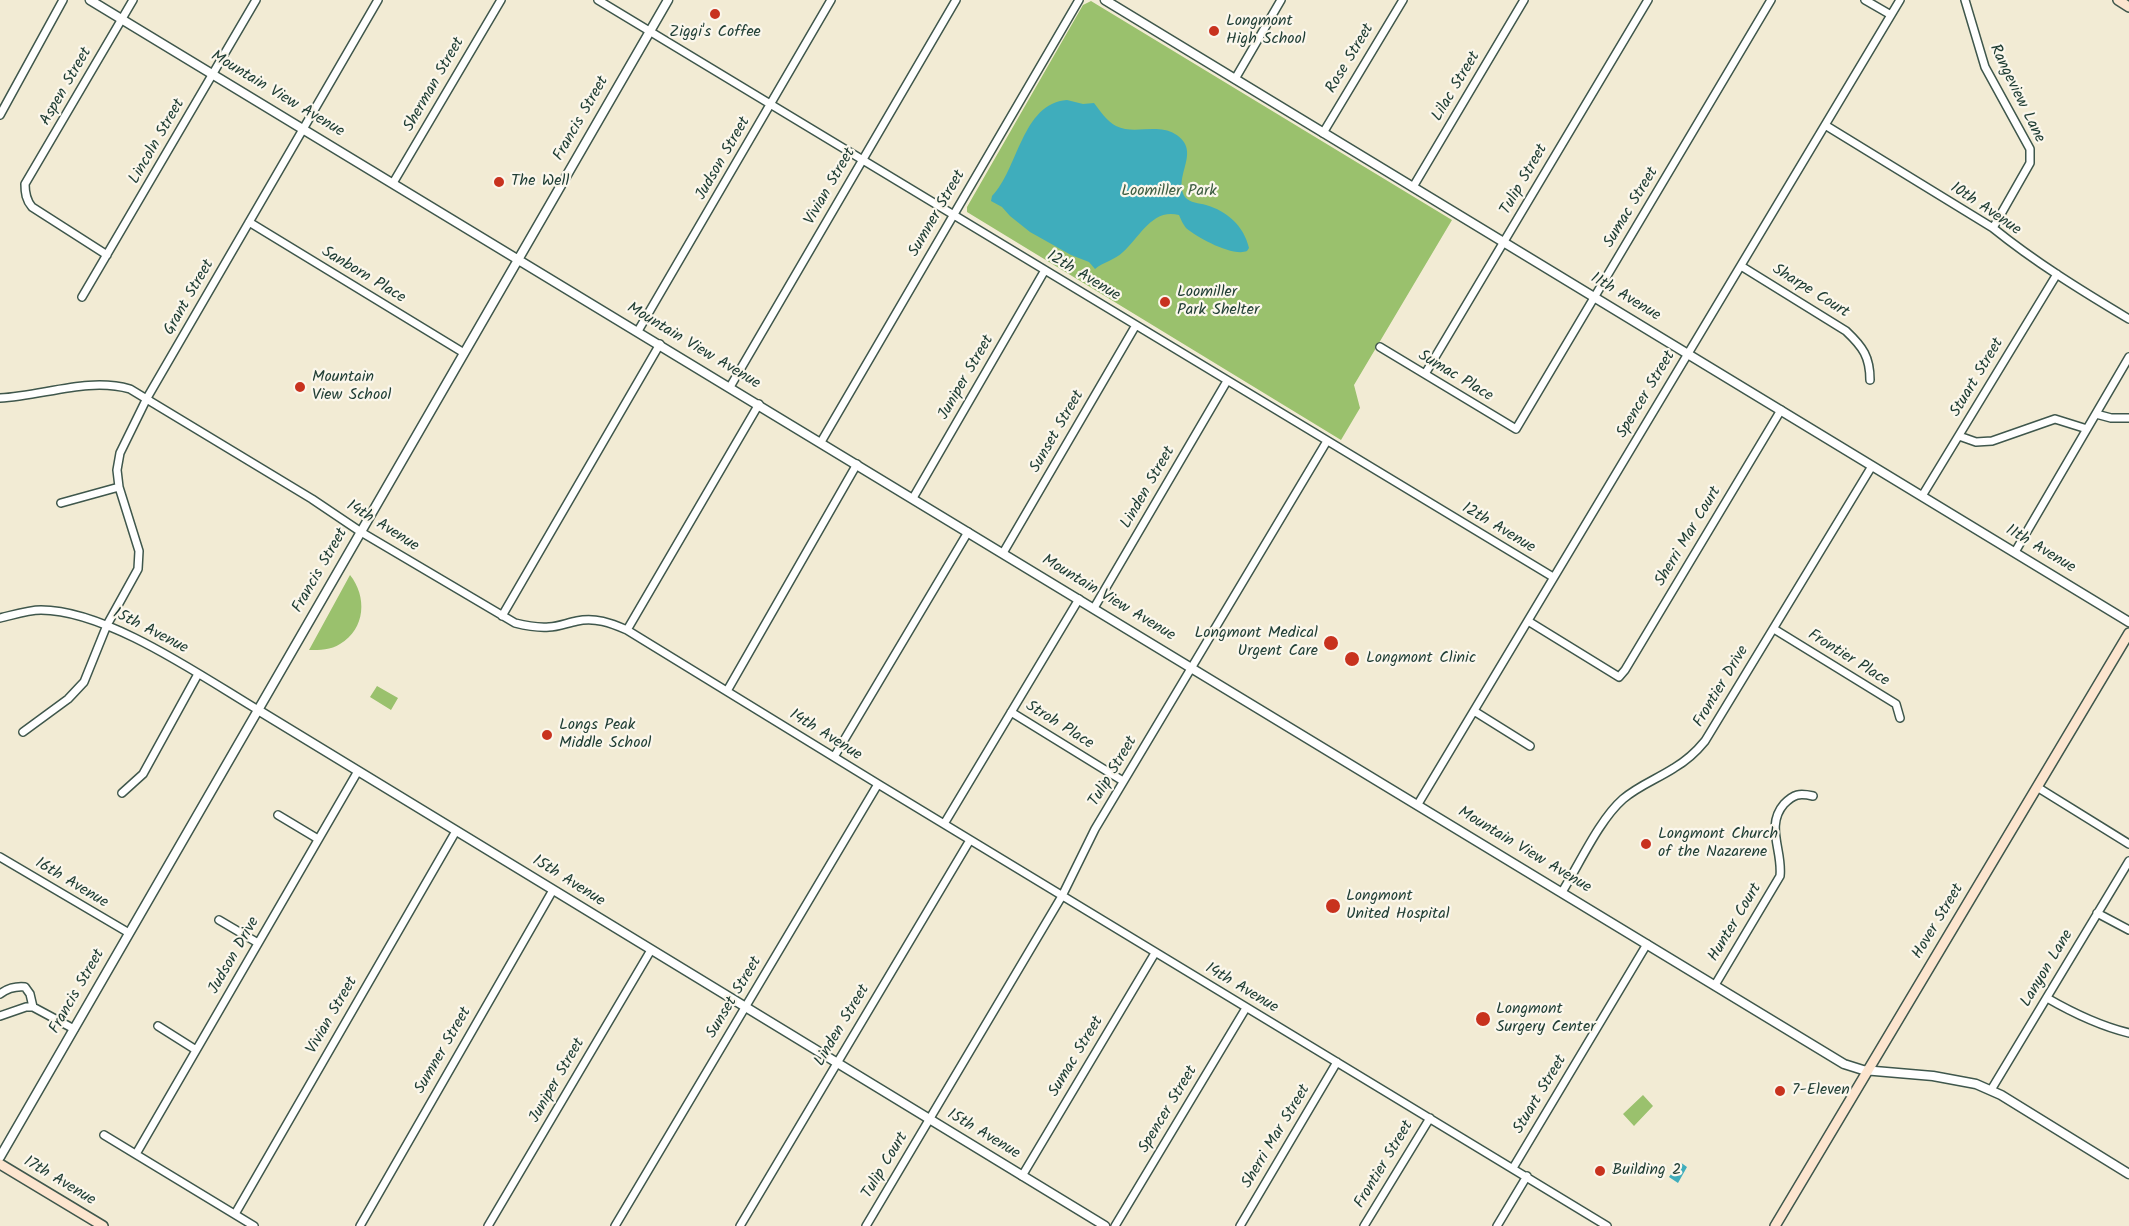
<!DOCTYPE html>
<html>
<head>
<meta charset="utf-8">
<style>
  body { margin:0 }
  canvas { display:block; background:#f2ebd4 }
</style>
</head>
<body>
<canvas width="2129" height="1226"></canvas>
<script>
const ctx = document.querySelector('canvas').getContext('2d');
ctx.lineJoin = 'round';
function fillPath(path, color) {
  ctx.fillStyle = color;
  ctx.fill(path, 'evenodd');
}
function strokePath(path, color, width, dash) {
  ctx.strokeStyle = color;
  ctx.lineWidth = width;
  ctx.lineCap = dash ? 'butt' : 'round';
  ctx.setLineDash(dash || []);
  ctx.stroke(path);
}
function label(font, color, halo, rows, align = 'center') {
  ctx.font = font + ' Kalam,sans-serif';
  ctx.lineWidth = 4.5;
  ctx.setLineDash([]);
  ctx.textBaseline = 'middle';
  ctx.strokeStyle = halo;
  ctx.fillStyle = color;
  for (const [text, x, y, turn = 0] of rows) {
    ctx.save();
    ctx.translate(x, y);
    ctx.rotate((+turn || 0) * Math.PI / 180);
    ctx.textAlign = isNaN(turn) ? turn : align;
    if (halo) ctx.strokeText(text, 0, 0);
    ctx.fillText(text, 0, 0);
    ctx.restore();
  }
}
fillPath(new Path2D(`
  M 1091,1 L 1452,220 L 1354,385 L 1360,408 L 1341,440 L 967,212 L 967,207 L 1083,5 Z
  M 350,575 C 367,596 366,629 340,644 C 331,650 320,650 309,650 Z
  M 377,686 L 398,698 L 391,710 L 370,697 Z
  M 1643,1095 L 1653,1106 L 1634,1126 L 1623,1114 Z`), '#9ac16d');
fillPath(new Path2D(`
  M 1067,100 L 1083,104 L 1094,103 C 1100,111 1107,121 1116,126 C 1134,135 1157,123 1175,134 C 1203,151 1172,176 1185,197 C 1190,203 1199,203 1206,205 C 1227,211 1244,226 1249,248 L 1247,251 C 1233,257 1198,238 1186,228 C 1183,224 1181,220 1179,215 C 1152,208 1140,237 1123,252 C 1115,260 1103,262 1095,269 L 1089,262 L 1071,255 L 1030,232 L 1010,216 L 1002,207 L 991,201 L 992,196 C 1018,170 1022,103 1067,100 Z
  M 1680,1162 L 1687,1167 L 1678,1183 L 1669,1177 Z`), '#3fadbc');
const minor = new Path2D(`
  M 598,0 L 1553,577
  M 1865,0 L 1891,15
  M 1965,0 L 1985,67 L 2030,149 L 2030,163 L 1993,228
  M 1235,79 L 1281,0
  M 0,115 L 63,0
  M 1825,125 L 1993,228 C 2035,262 2082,291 2129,319
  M 1323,133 L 1403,0
  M 393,183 L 501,0
  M 1413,187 L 1524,0
  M 249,222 L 464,353
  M 107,255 L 32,207 C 26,200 25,193 25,184 L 133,0
  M 1741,266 L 1846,331 C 1863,347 1870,357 1870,380
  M 82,297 L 256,0
  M 638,331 L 831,0
  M 1380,347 L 1516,429 L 1771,0
  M 1425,374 L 1648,0
  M 730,387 L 956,0
  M 0,398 C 43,396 88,377 130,389 L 312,499 L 361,532 L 515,623 C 527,626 537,628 549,627 C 558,627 567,623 577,621 C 595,617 611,623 627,630 L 878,784 L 1607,1226
  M 2096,414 L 2111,418 L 2129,418
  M 1959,436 L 1976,442 L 1992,441 L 2055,419 L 2087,429
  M 821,442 L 1079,0
  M 1922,496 L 2057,274
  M 913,498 L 1045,270
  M 61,503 L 119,487
  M 2015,552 L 2129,357
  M 1003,553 L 1136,325
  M 1094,608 L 1227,381
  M 502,616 L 660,344
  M 0,618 C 13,615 28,610 41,610 C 107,610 201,676 258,710
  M 1528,621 L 1619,677 L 1625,670 L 1781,410
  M 1774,629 L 1896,704 L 1900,718
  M 627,630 L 759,404
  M 727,691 L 857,464
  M 1474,711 L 1530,746
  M 1011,712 L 1123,781
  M 23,732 L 68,699 L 84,682 L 107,625 L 138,569 L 139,551 L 119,487 L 117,470 L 120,453 L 147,398 L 378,0
  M 834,757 L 968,532
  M 2037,787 L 2129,844
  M 122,793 L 143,774 L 198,674
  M 1418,804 L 1900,0
  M 278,815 L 318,839
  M 944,824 L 1079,599
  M 0,857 L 129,933
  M 1562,892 C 1579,865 1599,820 1623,799 C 1638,786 1657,779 1674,768 C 1686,761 1696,752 1705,741 L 1872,466
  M 2097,913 L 2129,930
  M 219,920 L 258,943
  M 1715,985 L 1780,876 C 1783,851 1765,826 1784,804 C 1794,794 1799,793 1813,796
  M 0,994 C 8,988 15,986 25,987 L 30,994 L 33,1007
  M 2047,998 C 2073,1013 2100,1026 2129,1033
  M 0,1016 L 26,1007 L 33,1007 L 74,1029
  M 158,1026 L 196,1050
  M 1991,1090 L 2129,861
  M 104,1135 L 254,1226
  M 136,1154 L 358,771
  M 1513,1168 L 1647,944
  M 1022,1176 L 1155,953
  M 235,1214 L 456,831
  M 360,1226 L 553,890
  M 488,1226 L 651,950
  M 615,1226 L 878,784
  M 740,1226 L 970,840
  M 866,1226 L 1062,896 L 1095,829 L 1327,441
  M 1115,1226 L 1246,1008
  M 1240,1226 L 1337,1062
  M 1364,1226 L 1430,1118
  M 1497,1226 L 1527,1176`);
const tertiary = new Path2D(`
  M 90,0 L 1844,1064 L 1863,1070 L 1933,1076 L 1976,1084 L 2001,1095 L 2129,1174
  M 1105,0 L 2129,622
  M 258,710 L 1105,1226
  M 0,1157 L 668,0`);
const secondary = new Path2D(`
  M 2118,0 L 2129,7
  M 0,1164 L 103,1226
  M 1775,1226 L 2129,633`);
strokePath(minor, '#3f574c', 10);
strokePath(tertiary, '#3f574c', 11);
strokePath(secondary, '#3f574c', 12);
strokePath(minor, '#fff', 7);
strokePath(tertiary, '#fff', 8);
strokePath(secondary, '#fce5cf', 9);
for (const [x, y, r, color] of [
  [715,14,6,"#c8321e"],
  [1214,31,6,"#c8321e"],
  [499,182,6,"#c8321e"],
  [1165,302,6,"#c8321e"],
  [300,387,6,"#c8321e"],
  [1331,643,8,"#c8321e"],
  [1352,659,8,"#c8321e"],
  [547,735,6,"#c8321e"],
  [1646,844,6,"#c8321e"],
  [1333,906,8,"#c8321e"],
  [1483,1019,8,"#c8321e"],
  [1780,1091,6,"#c8321e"],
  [1600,1171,6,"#c8321e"]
]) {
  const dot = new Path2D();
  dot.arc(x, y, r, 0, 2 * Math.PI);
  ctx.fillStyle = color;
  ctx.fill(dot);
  strokePath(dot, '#fbf7ec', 2);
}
label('16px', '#1f3d34', '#fbf7ec', [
  ["Longmont",1226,22],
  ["High School",1226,40],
  ["Ziggi's Coffee",715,33,"center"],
  ["The Well",511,182],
  ["Loomiller",1177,293],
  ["Park Shelter",1177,311],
  ["Mountain",312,378],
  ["View School",312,396],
  ["Longmont Medical",1318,634,"right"],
  ["Urgent Care",1318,652,"right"],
  ["Longmont Clinic",1366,659],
  ["Longs Peak",559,726],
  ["Middle School",559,744],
  ["Longmont Church",1658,835],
  ["of the Nazarene",1658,853],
  ["Longmont",1346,897],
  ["United Hospital",1346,915],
  ["Longmont",1496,1010],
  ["Surgery Center",1496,1028],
  ["7-Eleven",1792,1091],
  ["Building 2",1612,1171]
], 'left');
label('16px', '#1f3d34', '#fbf7ec', [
  ["Rose Street",1351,59,-59],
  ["Sherman Street",435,85,-60],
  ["Aspen Street",67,87,-60],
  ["Lilac Street",1457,87,-59],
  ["Rangeview Lane",2016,94,64],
  ["Mountain View Avenue",277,95,31],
  ["Francis Street",582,119,-60],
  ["Lincoln Street",158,142,-60],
  ["Judson Street",724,159,-60],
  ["Tulip Street",1525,180,-60],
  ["Vivian Street",831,187,-60],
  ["Sumac Street",1632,208,-59],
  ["10th Avenue",1985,210,34],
  ["Sumner Street",938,214,-60],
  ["Sanborn Place",363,276,31],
  ["12th Avenue",1083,277,31],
  ["Sharpe Court",1810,292,32],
  ["Grant Street",190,298,-60],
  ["11th Avenue",1625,298,31],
  ["Mountain View Avenue",693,347,31],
  ["Sumac Place",1455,377,31],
  ["Juniper Street",967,378,-60],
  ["Stuart Street",1978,378,-59],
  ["Spencer Street",1647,395,-59],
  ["Sunset Street",1058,432,-60],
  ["Linden Street",1149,488,-60],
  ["14th Avenue",382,527,32],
  ["12th Avenue",1498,529,31],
  ["Sherri Mar Court",1689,537,-59],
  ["11th Avenue",2040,550,31],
  ["Francis Street",321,571,-60],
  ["Mountain View Avenue",1108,599,31],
  ["15th Avenue",150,632,27],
  ["Frontier Place",1848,659,32],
  ["Frontier Drive",1722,687,-59],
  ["Stroh Place",1059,726,32],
  ["14th Avenue",825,736,32],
  ["Tulip Street",1114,772,-59],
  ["Mountain View Avenue",1524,851,31],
  ["15th Avenue",568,882,32],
  ["16th Avenue",71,884,31],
  ["Hover Street",1939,922,-59],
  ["Hunter Court",1736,923,-59],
  ["Judson Drive",235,956,-60],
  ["Lanyon Lane",2048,969,-59],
  ["14th Avenue",1241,989,31],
  ["Francis Street",78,992,-60],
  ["Sunset Street",735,998,-59],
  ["Vivian Street",333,1016,-60],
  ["Linden Street",843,1026,-59],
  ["Sumner Street",444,1051,-60],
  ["Sumac Street",1077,1057,-59],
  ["Juniper Street",558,1081,-60],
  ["Stuart Street",1541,1095,-59],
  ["Spencer Street",1169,1110,-59],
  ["15th Avenue",983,1135,31],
  ["Sherri Mar Street",1277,1137,-59],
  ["Frontier Street",1385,1165,-59],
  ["Tulip Court",886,1166,-59],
  ["17th Avenue",59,1182,31]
]);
label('16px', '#3e5e42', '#fbf7ec', [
  ["Loomiller Park",1169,192]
]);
</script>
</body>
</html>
